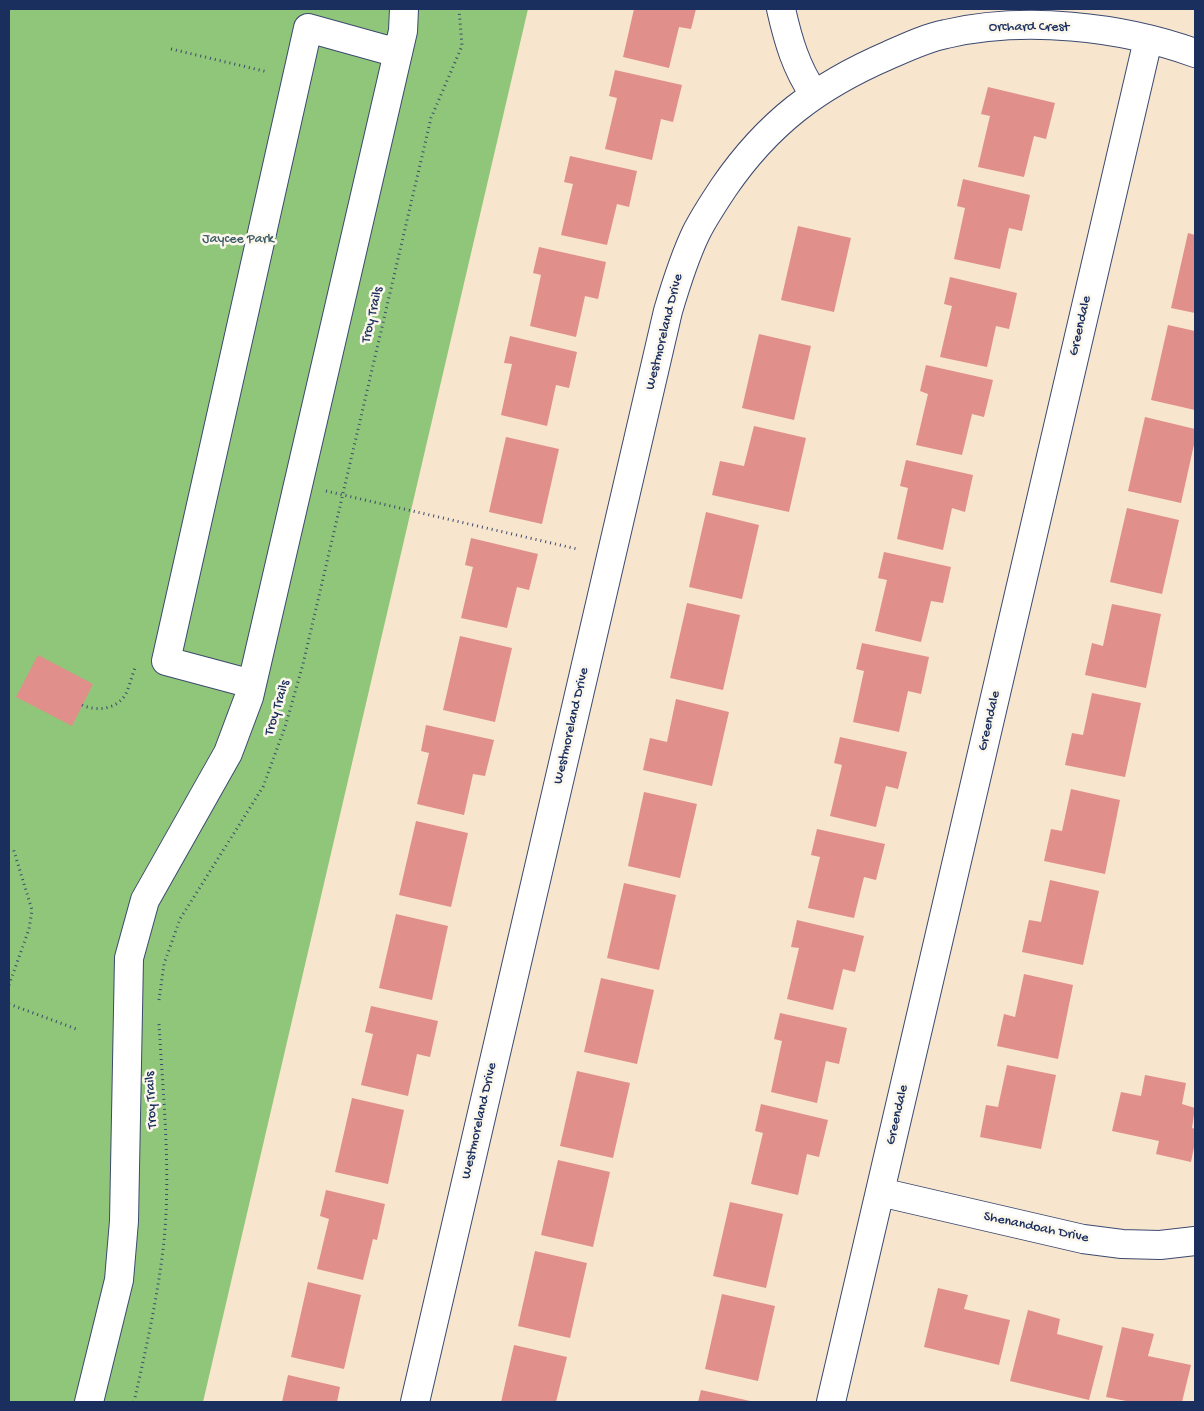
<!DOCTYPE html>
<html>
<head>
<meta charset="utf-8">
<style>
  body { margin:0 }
  #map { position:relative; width:1204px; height:1411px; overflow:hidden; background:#f7e5ce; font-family:"Gochi Hand",sans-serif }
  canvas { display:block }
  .frame { position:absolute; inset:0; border:10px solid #1b2f5e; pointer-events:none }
</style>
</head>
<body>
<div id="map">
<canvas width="1204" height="1411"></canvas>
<div class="frame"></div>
</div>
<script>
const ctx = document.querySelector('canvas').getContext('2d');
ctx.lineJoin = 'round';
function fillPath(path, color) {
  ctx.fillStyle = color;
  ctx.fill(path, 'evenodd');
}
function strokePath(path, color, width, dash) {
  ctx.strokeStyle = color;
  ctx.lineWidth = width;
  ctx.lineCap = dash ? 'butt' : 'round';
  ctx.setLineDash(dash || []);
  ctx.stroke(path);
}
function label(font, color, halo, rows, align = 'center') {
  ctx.font = font + ' "Gochi Hand",sans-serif';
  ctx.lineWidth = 5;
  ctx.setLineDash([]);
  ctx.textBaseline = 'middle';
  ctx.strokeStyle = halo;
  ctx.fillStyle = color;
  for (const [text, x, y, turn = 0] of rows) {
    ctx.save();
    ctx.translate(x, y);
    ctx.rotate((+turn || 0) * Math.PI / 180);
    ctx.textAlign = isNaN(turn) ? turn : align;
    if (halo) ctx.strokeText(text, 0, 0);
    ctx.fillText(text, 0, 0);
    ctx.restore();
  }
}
fillPath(new Path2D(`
  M 9,9 L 528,9 L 203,1402 L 9,1402 Z`), '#90c679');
fillPath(new Path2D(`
  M 634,9 L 696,9 L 691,29 L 679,27 L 669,68 L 623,57 Z
  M 615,70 L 682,85 L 673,122 L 661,119 L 652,160 L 605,149 L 617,98 L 609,96 Z
  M 988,87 L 1055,103 L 1046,139 L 1034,136 L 1024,177 L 978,167 L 990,116 L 981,114 Z
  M 570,156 L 637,171 L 629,207 L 617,204 L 607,245 L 561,235 L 573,184 L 564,182 Z
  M 963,179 L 1030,195 L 1022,231 L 1009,228 L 1000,269 L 954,259 L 965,208 L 957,206 Z
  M 798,226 L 851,238 L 834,312 L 781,300 Z
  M 1188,233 L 1195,235 L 1195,313 L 1171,308 Z
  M 539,247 L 606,262 L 598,299 L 585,296 L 576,337 L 530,326 L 541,275 L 533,273 Z
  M 950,277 L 1017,293 L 1009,329 L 996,326 L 987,367 L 940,357 L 952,306 L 944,304 Z
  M 1168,325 L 1195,331 L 1195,410 L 1151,400 Z
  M 759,334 L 811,346 L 794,420 L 742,408 Z
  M 510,336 L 577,352 L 569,388 L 556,385 L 547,426 L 501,415 L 512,364 L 504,363 Z
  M 926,365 L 993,380 L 984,417 L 972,414 L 962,455 L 916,445 L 928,394 L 920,391 Z
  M 1145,417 L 1195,429 L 1195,440 L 1181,503 L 1128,491 Z
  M 754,426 L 806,438 L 789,512 L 712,495 L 720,461 L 744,466 Z
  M 506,437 L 559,449 L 542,524 L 489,512 Z
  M 906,460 L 973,475 L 965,512 L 952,508 L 943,550 L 897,539 L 908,488 L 900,486 Z
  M 1127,508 L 1179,520 L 1162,594 L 1110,582 Z
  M 706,512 L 759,525 L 742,599 L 689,587 Z
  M 471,538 L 538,554 L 529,590 L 517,587 L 507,628 L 461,618 L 473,567 L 465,565 Z
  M 884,552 L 951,567 L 943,603 L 931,601 L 921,642 L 875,631 L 887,580 L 878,578 Z
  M 687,603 L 740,615 L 723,690 L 670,678 Z
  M 1112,604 L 1161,614 L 1146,688 L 1085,675 L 1092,643 L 1103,646 Z
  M 460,636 L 512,648 L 495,722 L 443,710 Z
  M 862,643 L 929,657 L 921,694 L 908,691 L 899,732 L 853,722 L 864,671 L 856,669 Z
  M 38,655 L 93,684 L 72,726 L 16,697 Z
  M 1092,693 L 1141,703 L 1125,777 L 1065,765 L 1072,733 L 1083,735 Z
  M 676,699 L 729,712 L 712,786 L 643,770 L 650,738 L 667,742 Z
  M 426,725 L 494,740 L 485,776 L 473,774 L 464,815 L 417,804 L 429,753 L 421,751 Z
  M 840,737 L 907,752 L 898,789 L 886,786 L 876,827 L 830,816 L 842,765 L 834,763 Z
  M 1071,789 L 1120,800 L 1105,874 L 1044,861 L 1051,829 L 1062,831 Z
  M 644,792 L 697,804 L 680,878 L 628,866 Z
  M 416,821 L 468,833 L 451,907 L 399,895 Z
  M 817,829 L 885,844 L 876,880 L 864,877 L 854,918 L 808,908 L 820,857 L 811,855 Z
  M 1050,880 L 1099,891 L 1083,965 L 1022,952 L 1029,920 L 1041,922 Z
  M 624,883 L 676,895 L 659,970 L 607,958 Z
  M 396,914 L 448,926 L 432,1000 L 379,988 Z
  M 797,920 L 864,936 L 855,972 L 843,969 L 833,1010 L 787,999 L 799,948 L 791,947 Z
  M 1024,974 L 1073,985 L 1058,1059 L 997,1046 L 1004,1014 L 1015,1017 Z
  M 601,978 L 654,990 L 637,1064 L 584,1052 Z
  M 371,1006 L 438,1021 L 430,1057 L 417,1054 L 408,1096 L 361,1085 L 373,1034 L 365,1032 Z
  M 780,1013 L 847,1028 L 839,1064 L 826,1061 L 817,1103 L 771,1092 L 782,1041 L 774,1039 Z
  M 1007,1065 L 1056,1075 L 1041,1149 L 980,1137 L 986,1105 L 998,1107 Z
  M 577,1071 L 630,1083 L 613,1158 L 560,1146 Z
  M 1145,1075 L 1186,1083 L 1182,1104 L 1195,1108 L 1192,1128 L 1195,1129 L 1195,1142 L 1191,1162 L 1156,1154 L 1159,1141 L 1112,1131 L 1121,1092 L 1141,1096 Z
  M 352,1098 L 404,1110 L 388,1184 L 335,1172 Z
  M 761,1104 L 828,1120 L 819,1157 L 807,1154 L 798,1195 L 751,1184 L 763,1133 L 755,1131 Z
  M 558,1160 L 610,1172 L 593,1247 L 541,1235 Z
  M 326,1190 L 385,1204 L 377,1240 L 373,1239 L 363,1280 L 317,1269 L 329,1219 L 320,1216 Z
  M 730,1202 L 783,1214 L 766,1288 L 713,1276 Z
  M 535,1251 L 587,1263 L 570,1338 L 518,1326 Z
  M 308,1282 L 361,1295 L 344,1369 L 291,1357 Z
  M 938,1288 L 968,1295 L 964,1309 L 1010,1320 L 999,1365 L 924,1347 Z
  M 722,1294 L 775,1306 L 758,1381 L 705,1369 Z
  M 1028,1310 L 1060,1319 L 1057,1334 L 1103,1346 L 1089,1400 L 1010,1381 Z
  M 1122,1327 L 1154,1334 L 1148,1356 L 1191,1365 L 1182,1402 L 1131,1402 L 1106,1397 Z
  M 514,1345 L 567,1357 L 556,1402 L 501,1402 Z
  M 288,1375 L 340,1387 L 337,1402 L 282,1402 Z
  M 701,1390 L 750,1401 L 750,1402 L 698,1402 Z`), '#e18f8a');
const minor = new Path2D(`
  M 781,9 C 788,40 796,68 814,94
  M 252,684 L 166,661 L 308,28 L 398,53
  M 880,1192 L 1083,1239 L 1122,1244 L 1160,1245 L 1195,1241
  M 89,1402 L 119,1280 L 124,1221 L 129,958 L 145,900 L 228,753 L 249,697 L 403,31 L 404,9
  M 415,1402 L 668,311 C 676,284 684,258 696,233 C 704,217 714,202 724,187 C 768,123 817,86 889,55 C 907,47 926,38 946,34 C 1024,16 1120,26 1195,53
  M 831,1402 L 1148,40`);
strokePath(minor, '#3c4a6f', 30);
strokePath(new Path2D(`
  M 171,49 L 268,72
  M 326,491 L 577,549
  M 82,705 C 95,711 113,710 123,698 C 128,693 132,675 135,668
  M 9,985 L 29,929 L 32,910 L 13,848
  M 159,1000 L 164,964 L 180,919 L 263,787 L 286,724 L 303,664 L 431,118 L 462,46 L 459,9
  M 9,1004 L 79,1030
  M 134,1402 C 146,1349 158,1296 164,1241 C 171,1169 163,1095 159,1024`), '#3c4a6f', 3, [1, 4]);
strokePath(minor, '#fff', 28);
label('14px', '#1b2f5e', '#fbf7ec', [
  ["Orchard Crest",1029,28],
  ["Troy Trails",373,315,-77],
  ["Greendale",1081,326,-77],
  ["Westmoreland Drive",665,332,-76],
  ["Troy Trails",278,708,-73],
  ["Greendale",990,721,-77],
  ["Westmoreland Drive",572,726,-77],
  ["Troy Trails",152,1100,-93],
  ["Greendale",898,1115,-77],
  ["Westmoreland Drive",480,1121,-77],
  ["Shenandoah Drive",1036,1228,12]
]);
label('14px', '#3e5c66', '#fbf7ec', [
  ["Jaycee Park",238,240]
]);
</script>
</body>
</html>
